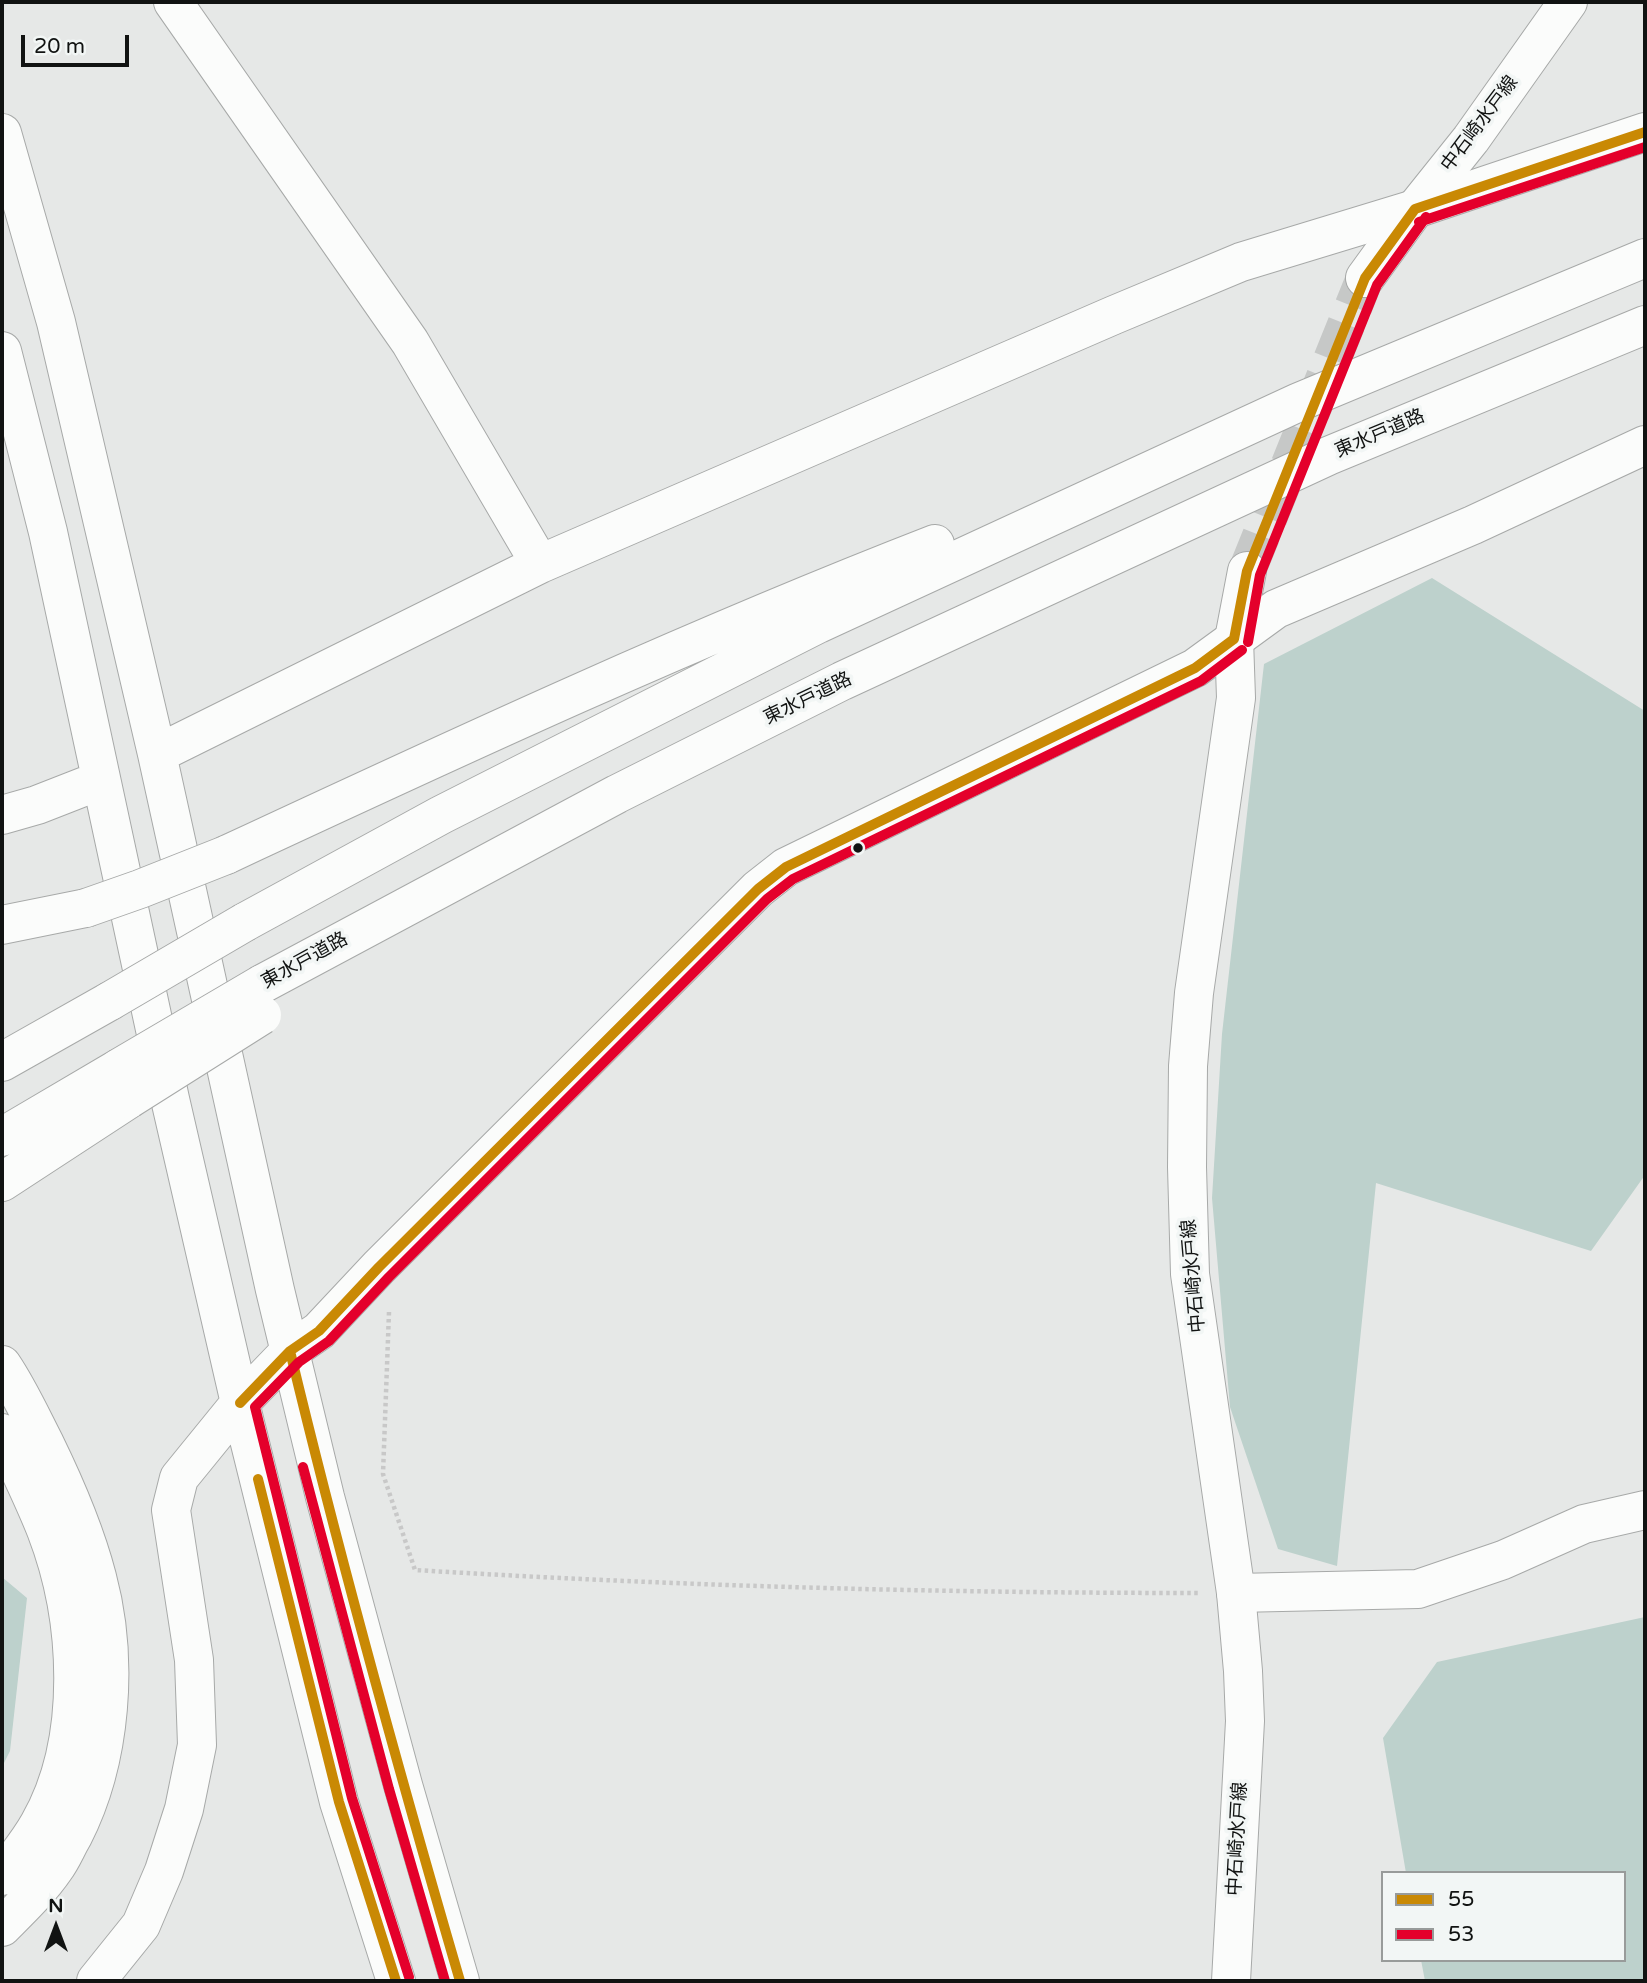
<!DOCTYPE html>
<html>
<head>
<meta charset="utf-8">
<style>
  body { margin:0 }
  #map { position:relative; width:1647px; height:1983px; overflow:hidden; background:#e6e8e7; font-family:"Varela Round",sans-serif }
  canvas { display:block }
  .frame { position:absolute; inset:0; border:4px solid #111312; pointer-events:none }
  .legend { position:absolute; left:1381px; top:1871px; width:245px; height:91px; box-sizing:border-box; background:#f2f6f5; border:2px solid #989b9a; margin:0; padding:9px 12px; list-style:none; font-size:21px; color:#111312 }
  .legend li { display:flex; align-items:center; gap:14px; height:35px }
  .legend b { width:35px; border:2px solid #989b9a }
  .north { position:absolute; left:21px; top:1892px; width:70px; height:70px; -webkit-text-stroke:5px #f2f6f5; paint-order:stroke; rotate:0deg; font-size:19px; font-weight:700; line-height:28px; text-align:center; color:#111312 }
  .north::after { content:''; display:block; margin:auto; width:24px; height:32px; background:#111312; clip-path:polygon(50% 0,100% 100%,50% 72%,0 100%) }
  .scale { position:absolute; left:21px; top:35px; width:108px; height:32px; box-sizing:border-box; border:4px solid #111312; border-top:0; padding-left:9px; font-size:21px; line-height:24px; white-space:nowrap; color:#111312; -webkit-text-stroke:5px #f2f6f5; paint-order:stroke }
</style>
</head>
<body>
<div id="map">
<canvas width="1647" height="1983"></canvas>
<div class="frame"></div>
<ul class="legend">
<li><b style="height:9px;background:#c98904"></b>55</li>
<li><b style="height:9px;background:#e4002b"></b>53</li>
</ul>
<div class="north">N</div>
<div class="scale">20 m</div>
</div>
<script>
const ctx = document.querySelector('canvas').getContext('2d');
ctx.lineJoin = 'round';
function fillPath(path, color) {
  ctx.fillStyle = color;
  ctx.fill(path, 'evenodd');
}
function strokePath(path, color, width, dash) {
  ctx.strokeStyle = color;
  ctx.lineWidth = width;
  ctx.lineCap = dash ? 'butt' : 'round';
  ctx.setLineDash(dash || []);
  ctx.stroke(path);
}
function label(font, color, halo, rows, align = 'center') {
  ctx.font = font + ' "Varela Round","Noto Sans JP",sans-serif';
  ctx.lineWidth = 7;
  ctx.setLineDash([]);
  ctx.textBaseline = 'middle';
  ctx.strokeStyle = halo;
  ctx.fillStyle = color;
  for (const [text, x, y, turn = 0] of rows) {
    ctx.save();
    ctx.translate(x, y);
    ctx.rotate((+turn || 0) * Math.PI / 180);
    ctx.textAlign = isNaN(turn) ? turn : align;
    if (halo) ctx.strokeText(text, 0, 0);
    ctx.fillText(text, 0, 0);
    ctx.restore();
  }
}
fillPath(new Path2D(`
  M 1432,578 L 1645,711 L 1645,1175 L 1591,1251 L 1376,1183 L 1337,1566 L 1278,1549 L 1230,1407 L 1212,1198 L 1222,1034 L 1264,664 Z
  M 2,1577 L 27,1598 L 10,1751 L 2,1767 Z
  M 1645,1617 L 1645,1981 L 1425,1981 L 1421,1960 L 1624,1960 L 1624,1873 L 1406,1873 L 1383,1738 L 1437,1662 Z`), '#bdd1cc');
strokePath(new Path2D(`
  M 1247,571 L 1365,278`), '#c6c8c7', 38, [38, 19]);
const minor = new Path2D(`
  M 173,2 L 410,342 L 540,564
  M 2,133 L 56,322 L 157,754 L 275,1290 L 325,1497 L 403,1785 L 460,1981
  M 2,351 L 48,532 L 170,1099 L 240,1403 L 339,1802 L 396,1981
  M 157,754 L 540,564 L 1114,315 L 1241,262 L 1415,209 L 1645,132
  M 2,815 L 37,805 L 101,780
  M 1236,1593 L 1418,1589 L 1503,1560 L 1584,1524 L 1645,1510
  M 96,1981 L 141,1925 L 164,1871 L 184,1809 L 197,1745 L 194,1660 L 171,1510 L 179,1478 L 240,1403 L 290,1351 L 319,1331 L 379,1267 L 758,889 L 786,867 L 1195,668 L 1276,609 L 1473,525 L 1645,445`);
const major = new Path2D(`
  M 1365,278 L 1415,209 L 1471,139 L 1568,2
  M 1231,1981 L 1245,1721 L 1243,1671 L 1236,1593 L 1190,1274 L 1187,1167 L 1188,1066 L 1194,993 L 1236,698 L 1234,639 L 1247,571`);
const highway = new Path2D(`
  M 226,855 C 460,746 695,637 935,544
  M 245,922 L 441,815 L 818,624 L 1299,402 L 1645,258
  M 2,925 L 86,908
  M 262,984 L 617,794 L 842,681 L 1328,456 L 1645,325
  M 2,1062 L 110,1001
  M 2,1137 L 119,1068
  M 2,1182 L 129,1099
  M 2,1365 C 19,1390 31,1417 45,1444 C 66,1487 85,1531 97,1577 C 119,1659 112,1760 73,1836 C 67,1846 62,1859 55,1868 C 40,1890 20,1909 2,1927
  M 2,1433 C 17,1465 33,1497 46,1530 C 80,1618 87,1740 39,1824 C 29,1842 15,1859 2,1876`);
strokePath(minor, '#a7a9a8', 40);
strokePath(major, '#a7a9a8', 40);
strokePath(highway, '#a7a9a8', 40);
strokePath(new Path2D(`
  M 389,1312 L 383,1474 L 415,1570 C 676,1586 937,1593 1199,1593`), '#c8c8c8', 4.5, [3.5, 3.5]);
strokePath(minor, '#fbfcfb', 38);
strokePath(major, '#fbfcfb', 38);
strokePath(highway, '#fbfcfb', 38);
const highwayBridge = new Path2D(`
  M 86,908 L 140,889 L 226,855
  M 110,1001 L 245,922
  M 119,1068 L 262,984
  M 129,1099 L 262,1015`);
strokePath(highwayBridge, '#a7a9a8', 40, []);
strokePath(highwayBridge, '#fbfcfb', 38);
strokePath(new Path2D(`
  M 1415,209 L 1645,132
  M 1234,639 L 1247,571 L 1365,278 L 1415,209
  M 290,1351 C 341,1563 399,1772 460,1981
  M 240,1403 L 290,1351 L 319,1331 L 379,1267 L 758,889 L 786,867 L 1195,668 L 1234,639
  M 258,1479 L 339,1802 L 396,1981`), '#c98904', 10);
strokePath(new Path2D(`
  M 1419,222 L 1645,147
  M 1248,642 L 1260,575 L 1377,285 L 1426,217
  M 303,1467 L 389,1789 L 445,1981
  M 409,1977 L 352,1798 L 255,1407 L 299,1362 L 329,1341 L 389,1277 L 767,899 L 793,879 L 1201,681 L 1242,650`), '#e4002b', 10);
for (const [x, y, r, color] of [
  [858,848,6,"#111312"]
]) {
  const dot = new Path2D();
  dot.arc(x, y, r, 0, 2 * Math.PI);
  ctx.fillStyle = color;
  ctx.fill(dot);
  strokePath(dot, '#f2f6f5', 2.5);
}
label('19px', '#111312', '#f2f6f5', [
  ["中石崎水戸線",1480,124,-53],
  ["東水戸道路",1380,434,-23],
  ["東水戸道路",808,699,-26],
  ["東水戸道路",305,961,-29],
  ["中石崎水戸線",1194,1276,-95],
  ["中石崎水戸線",1238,1839,-87]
]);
</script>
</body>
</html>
